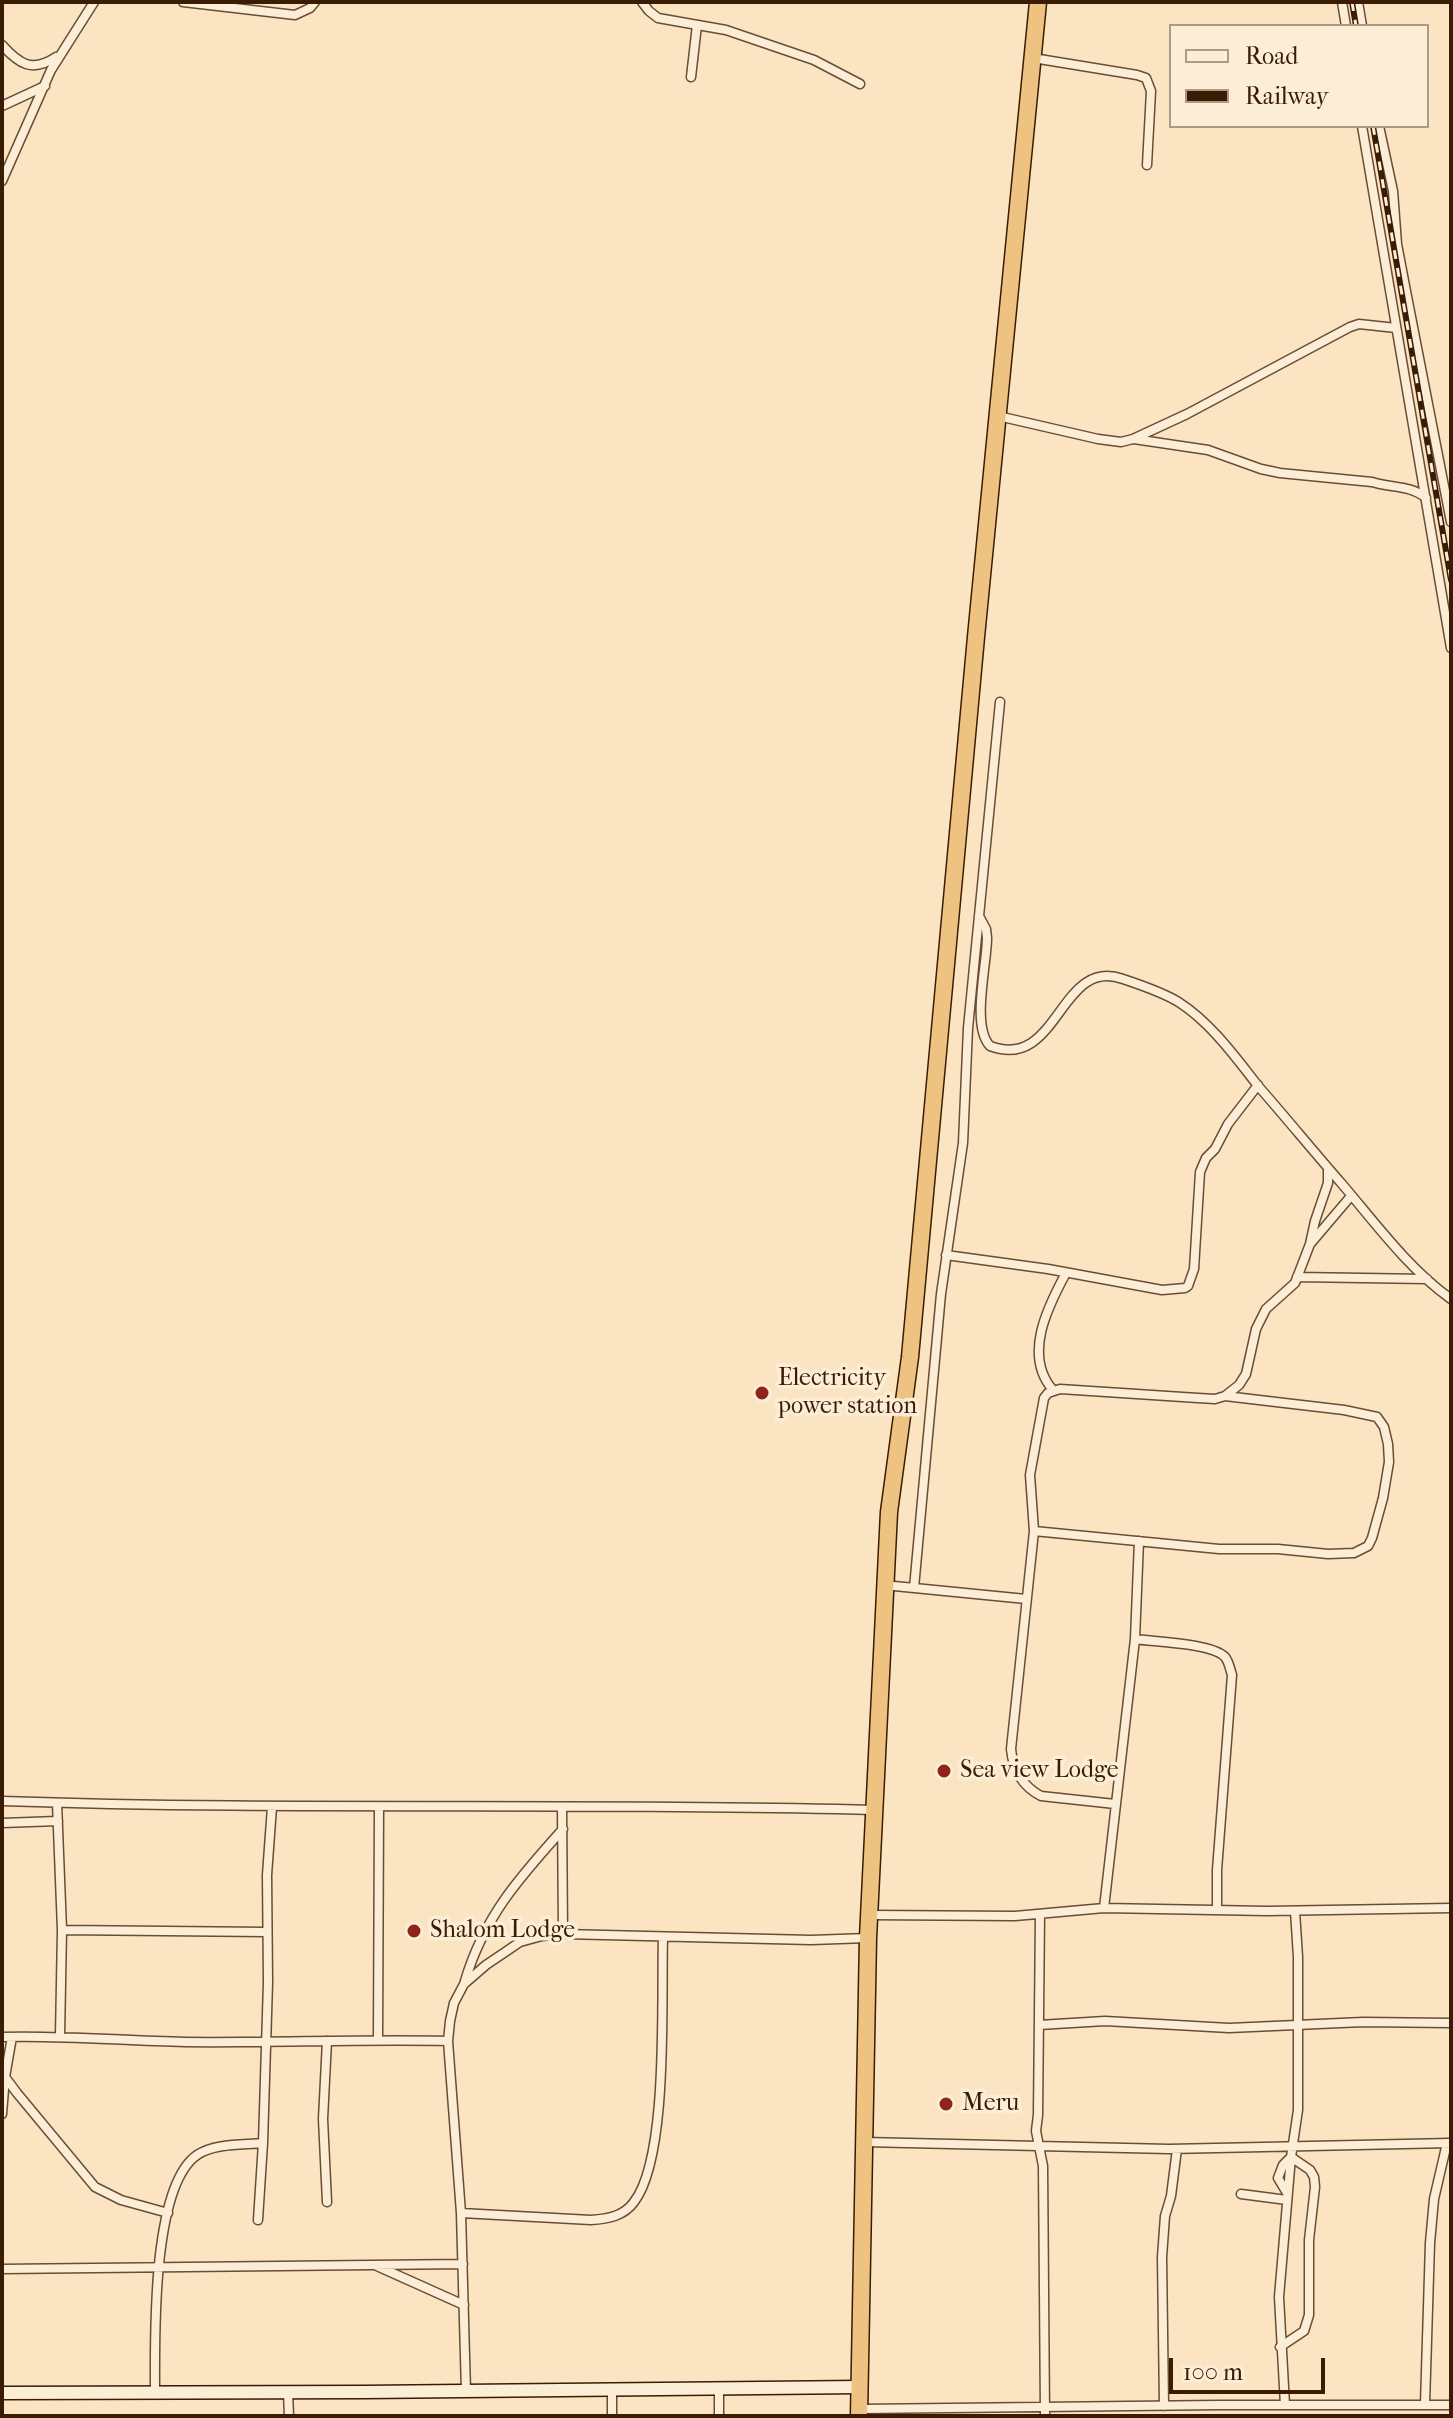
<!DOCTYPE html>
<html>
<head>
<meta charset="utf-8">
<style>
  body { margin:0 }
  #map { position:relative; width:1453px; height:2418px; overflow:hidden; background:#fbe4c1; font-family:"IM FELL French Canon",serif }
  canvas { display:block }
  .frame { position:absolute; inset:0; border:4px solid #3a1b04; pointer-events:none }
  .legend { position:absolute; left:1169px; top:24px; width:260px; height:104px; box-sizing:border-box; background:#fcedd7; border:2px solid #ae9983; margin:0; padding:10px 14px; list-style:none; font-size:24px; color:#3a1b04 }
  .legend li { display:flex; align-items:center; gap:16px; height:40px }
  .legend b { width:40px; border:2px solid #ae9983 }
  .scale { position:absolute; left:1169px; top:2358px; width:156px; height:36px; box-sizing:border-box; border:4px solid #3a1b04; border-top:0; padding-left:10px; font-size:24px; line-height:28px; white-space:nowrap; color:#3a1b04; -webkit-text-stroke:6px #fcedd7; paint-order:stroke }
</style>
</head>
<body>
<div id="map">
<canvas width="1453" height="2418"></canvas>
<div class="frame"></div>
<ul class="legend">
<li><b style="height:10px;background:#fcedd7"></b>Road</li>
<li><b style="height:10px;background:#3a1b04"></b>Railway</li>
</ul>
<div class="scale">100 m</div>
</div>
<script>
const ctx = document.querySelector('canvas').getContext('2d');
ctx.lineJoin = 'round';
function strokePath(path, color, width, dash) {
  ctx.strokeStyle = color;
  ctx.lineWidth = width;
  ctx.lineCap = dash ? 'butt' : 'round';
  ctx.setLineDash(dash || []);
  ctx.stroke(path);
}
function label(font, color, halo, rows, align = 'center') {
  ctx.font = font + ' "IM FELL French Canon",serif';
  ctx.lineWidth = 7;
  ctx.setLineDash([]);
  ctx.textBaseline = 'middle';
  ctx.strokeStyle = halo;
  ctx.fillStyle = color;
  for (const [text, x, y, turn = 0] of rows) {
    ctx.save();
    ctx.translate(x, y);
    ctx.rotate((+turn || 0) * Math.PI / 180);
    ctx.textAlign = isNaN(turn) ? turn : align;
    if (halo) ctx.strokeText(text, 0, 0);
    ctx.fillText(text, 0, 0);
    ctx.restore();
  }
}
const street = new Path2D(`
  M 183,2 L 295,15 L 310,8 L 315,2
  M 642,2 L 649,11 L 658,18 L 726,30 L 814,60 L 860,84
  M 1342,2 L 1346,26
  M 1358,2 L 1362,26
  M 2,45 C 19,64 32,73 56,57
  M 1033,58 L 1137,75 L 1146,78 L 1151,91 L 1147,165
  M 691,77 L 697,25
  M 2,106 L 45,86
  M 1362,126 L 1451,648
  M 1379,126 L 1393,191 L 1397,244 L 1405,286 L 1451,522
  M 2,181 L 51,70 L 94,2
  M 998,416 L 1098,439 L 1121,442 L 1133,439 L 1187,414 L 1350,327 L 1359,324 L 1396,328
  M 1134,439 L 1208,450 L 1261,469 L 1280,473 L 1372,482 C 1391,488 1411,485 1426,498
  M 979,916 L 986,929 L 987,938 C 987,965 971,1026 990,1046 C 1059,1072 1059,956 1123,979 C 1138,984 1168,995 1180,1003 C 1211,1023 1236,1058 1259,1087 C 1287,1119 1314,1152 1342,1184 C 1376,1224 1408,1268 1451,1299
  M 1311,1243 L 1351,1196
  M 946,1255 L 1048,1269 L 1162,1290 L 1185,1288 L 1188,1286 L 1194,1269 L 1200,1172 L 1206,1158 L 1215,1149 L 1228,1124 L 1258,1085
  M 1297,1277 L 1427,1279
  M 1053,1390 C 1023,1356 1047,1308 1066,1273
  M 1034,1531 L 1219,1549 L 1278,1549 L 1328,1554 L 1354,1553 L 1368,1546 L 1372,1538 L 1383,1498 L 1389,1462 L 1388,1444 L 1384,1427 L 1377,1417 L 1344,1410 L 1225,1396
  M 884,1585 L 1026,1599
  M 914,1588 L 941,1294 L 963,1143 L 968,1028 L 1000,702
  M 1135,1639 C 1155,1642 1212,1643 1225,1657 C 1229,1662 1230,1669 1232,1675 L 1217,1870 L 1217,1910
  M 2,1801 C 292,1811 583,1802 873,1810
  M 57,1803 L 62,1930 L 60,2036
  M 1115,1804 L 1041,1796 C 1022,1786 1013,1770 1011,1749 L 1034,1531 L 1030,1475 L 1044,1398 L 1048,1393 L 1060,1389 L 1198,1398 L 1215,1399 L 1225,1396 L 1239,1385 L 1246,1374 L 1256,1329 L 1266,1309 L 1295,1283 L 1310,1244 L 1315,1221 L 1328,1183 L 1328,1170
  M 562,1808 L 563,1934
  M 2,1823 L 58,1821
  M 1104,1908 L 1135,1639 L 1139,1541
  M 1040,1914 L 1038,2115 L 1036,2131 L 1043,2166 L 1045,2416
  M 869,1915 L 1015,1916 L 1104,1908 L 1267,1911 L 1451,1908
  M 62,1930 L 267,1932
  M 465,1981 C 484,1917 519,1878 563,1829
  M 1039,2025 L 1105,2021 L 1229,2028 L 1363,2022 L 1451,2023
  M 2,2037 C 63,2035 124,2041 185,2042 C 273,2043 360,2039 448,2041
  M 378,2039 L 379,1807
  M 327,2041 L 323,2119 L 327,2202
  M 2,2069 L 5,2077 L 17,2093 L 95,2187 L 121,2200 L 168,2213
  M 2,2114 L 5,2077 L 12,2037
  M 864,2142 L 1169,2149 L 1451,2143
  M 1241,2194 L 1287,2200
  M 461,2213 L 591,2220 C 608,2219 624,2216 634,2202 C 669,2157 661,1997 663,1937
  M 258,2220 L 263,2143 L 268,1982 L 267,1875 L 272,1807
  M 377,2266 L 464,2305
  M 2,2269 L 463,2264
  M 1280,2347 L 1304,2331 L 1309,2315 L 1309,2240 L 1315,2187 L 1314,2177 L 1310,2170 L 1291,2157 L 1283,2165 L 1278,2178 L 1287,2193
  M 719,2387 L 719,2416
  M 288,2392 L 289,2416
  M 466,2392 L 461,2213 L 448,2041 L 450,2021 L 454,2003 L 464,1984 L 486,1965 L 520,1942 L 542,1936 L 563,1934 L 811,1940 L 868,1938
  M 155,2393 C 155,2341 151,2187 197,2155 C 215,2143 243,2145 263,2143
  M 1425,2404 L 1430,2243 L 1434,2199 L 1447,2143
  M 1285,2405 L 1279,2297 L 1291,2157 L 1298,2110 L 1298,1957 L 1295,1911
  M 1164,2406 L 1162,2257 L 1165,2216 L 1171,2196 L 1177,2149
  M 860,2409 L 1219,2405 L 1451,2405
  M 612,2416 L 612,2390`);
const secondary = new Path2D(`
  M 2,2393 L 364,2392 L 860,2387`);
const highway = new Path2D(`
  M 859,2416 L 868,1938 L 889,1512 L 910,1357 L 976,637 L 1038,2`);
strokePath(street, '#6a4d33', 11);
strokePath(secondary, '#3a1b04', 15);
strokePath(highway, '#3a1b04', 19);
strokePath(street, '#fcedd7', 8);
strokePath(secondary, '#fcedd7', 12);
strokePath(highway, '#eec280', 16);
const rail = new Path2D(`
  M 1352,2 L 1356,26
  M 1373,126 L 1451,580`);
strokePath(rail, '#3a1b04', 6);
strokePath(rail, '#fcedd7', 3, [9]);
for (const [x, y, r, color] of [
  [762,1393,8,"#8f2418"],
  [944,1771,8,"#8f2418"],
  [414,1931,8,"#8f2418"],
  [946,2104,8,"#8f2418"]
]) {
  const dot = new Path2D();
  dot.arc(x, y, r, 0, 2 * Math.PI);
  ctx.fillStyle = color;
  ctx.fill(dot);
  strokePath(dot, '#fcedd7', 3);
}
label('24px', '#3a1b04', '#fcedd7', [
  ["Electricity",778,1379],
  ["power station",778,1407],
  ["Sea view Lodge",960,1771],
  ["Shalom Lodge",430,1931],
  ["Meru",962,2104]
], 'left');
</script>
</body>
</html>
